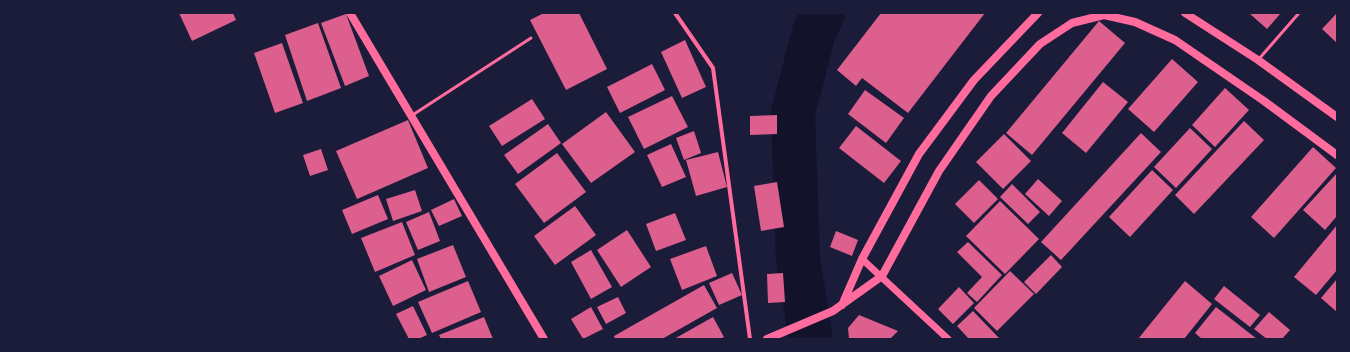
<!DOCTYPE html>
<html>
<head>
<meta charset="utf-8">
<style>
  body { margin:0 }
  #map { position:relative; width:1350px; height:352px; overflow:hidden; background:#1b1b3a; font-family:Helvetica,sans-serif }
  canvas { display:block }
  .frame { position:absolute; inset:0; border:14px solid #1b1b3a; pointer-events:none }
</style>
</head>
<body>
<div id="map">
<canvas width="1350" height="352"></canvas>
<div class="frame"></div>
</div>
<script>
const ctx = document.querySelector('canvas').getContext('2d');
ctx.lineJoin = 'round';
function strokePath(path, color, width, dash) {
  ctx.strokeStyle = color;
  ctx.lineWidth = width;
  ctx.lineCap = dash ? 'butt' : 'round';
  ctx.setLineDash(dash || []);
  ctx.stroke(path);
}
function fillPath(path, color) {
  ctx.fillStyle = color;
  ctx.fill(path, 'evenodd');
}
strokePath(new Path2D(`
  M 811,339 L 798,260 L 793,113 L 814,32 L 823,13`), '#12122b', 44);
fillPath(new Path2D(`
  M 179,13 L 233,13 L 236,20 L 192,41 Z
  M 544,13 L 579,13 L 607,69 L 566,90 L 530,20 Z
  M 881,13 L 985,13 L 908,113 L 862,78 L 856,86 L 837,70 Z
  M 1249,13 L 1281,13 L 1267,29 Z
  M 1337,13 L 1337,43 L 1322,29 Z
  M 346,14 L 369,76 L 345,86 L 321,23 Z
  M 1099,21 L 1125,43 L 1032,155 L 1006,133 Z
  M 318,23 L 341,88 L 307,101 L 285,35 Z
  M 685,40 L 706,87 L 682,98 L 661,52 Z
  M 282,43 L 303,103 L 275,113 L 254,53 Z
  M 1172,59 L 1198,82 L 1154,132 L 1128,109 Z
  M 652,64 L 665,90 L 620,113 L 607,87 Z
  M 1103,82 L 1128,102 L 1086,153 L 1062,133 Z
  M 1225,88 L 1249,110 L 1215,147 L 1192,125 Z
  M 865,90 L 904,118 L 886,143 L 848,114 Z
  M 672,96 L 688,127 L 644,149 L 628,117 Z
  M 532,99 L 545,119 L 502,146 L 489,126 Z
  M 606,112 L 635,152 L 591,183 L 562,144 Z
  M 777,115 L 777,134 L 750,135 L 750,116 Z
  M 408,120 L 428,168 L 357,199 L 336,151 Z
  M 1244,121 L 1264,140 L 1194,214 L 1175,195 Z
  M 548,124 L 561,143 L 518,174 L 504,155 Z
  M 856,126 L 901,161 L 884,183 L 839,148 Z
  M 1190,128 L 1212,149 L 1176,188 L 1154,167 Z
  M 694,131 L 701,153 L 684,160 L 676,138 Z
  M 1141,133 L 1161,152 L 1061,260 L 1041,242 Z
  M 1004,134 L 1031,161 L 1003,189 L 976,162 Z
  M 671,144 L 686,177 L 662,187 L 647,155 Z
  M 1313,147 L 1336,168 L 1274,238 L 1251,217 Z
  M 321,149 L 328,170 L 310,176 L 303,155 Z
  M 718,152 L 727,187 L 696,196 L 686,160 Z
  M 557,153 L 586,192 L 544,223 L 515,184 Z
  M 1152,170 L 1173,190 L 1130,237 L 1109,217 Z
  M 1337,173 L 1337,216 L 1325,230 L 1303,210 Z
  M 1038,179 L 1062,201 L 1049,216 L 1025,194 Z
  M 979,180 L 998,199 L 974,223 L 955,204 Z
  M 777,182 L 784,227 L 761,231 L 754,186 Z
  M 1012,184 L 1040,212 L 1028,224 L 1000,197 Z
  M 415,190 L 422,211 L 393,221 L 386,199 Z
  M 378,195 L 388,219 L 352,234 L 342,210 Z
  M 454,199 L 462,216 L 439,226 L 431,210 Z
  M 1000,201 L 1039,239 L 1005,274 L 966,236 Z
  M 575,206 L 596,235 L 555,265 L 534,236 Z
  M 429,212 L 440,241 L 418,250 L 406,222 Z
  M 675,213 L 686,240 L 656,251 L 646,224 Z
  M 402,222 L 415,255 L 375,272 L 361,238 Z
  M 1337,225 L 1337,270 L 1316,295 L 1294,277 Z
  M 627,230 L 651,267 L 621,287 L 597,250 Z
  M 836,231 L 858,240 L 852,256 L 830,247 Z
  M 968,242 L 1002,275 L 977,302 L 967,293 L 982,277 L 957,252 Z
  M 453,245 L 466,277 L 429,292 L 417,259 Z
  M 706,246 L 717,276 L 682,290 L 670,259 Z
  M 591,250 L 612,287 L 591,299 L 571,262 Z
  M 1051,255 L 1062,267 L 1036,294 L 1024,282 Z
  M 412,260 L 426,290 L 393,306 L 379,276 Z
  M 1010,271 L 1034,294 L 997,331 L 974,308 Z
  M 732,273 L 742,295 L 719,305 L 709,283 Z
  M 783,273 L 785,302 L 768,303 L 767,274 Z
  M 1337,279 L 1337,312 L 1321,298 Z
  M 468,281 L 481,312 L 432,333 L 418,302 Z
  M 1185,281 L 1212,304 L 1184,339 L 1138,339 Z
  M 704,285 L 717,308 L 662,339 L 615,339 L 614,336 Z
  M 1224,286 L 1260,315 L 1250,327 L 1214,299 Z
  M 959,287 L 974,303 L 953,324 L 938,309 Z
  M 618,297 L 626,313 L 606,324 L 597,307 Z
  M 413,306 L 427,335 L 418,339 L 409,339 L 396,314 Z
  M 591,307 L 603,329 L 583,339 L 571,319 Z
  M 1216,307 L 1257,339 L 1202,339 L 1195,333 Z
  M 973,311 L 999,338 L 998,339 L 969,339 L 957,326 Z
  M 1269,312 L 1290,330 L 1282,339 L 1267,339 L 1254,329 Z
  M 859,315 L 898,331 L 890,339 L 849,339 L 848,328 Z
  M 484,317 L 493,339 L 441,339 L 439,335 Z
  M 713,317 L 724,337 L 720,339 L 674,339 Z`), '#dd5f8e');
strokePath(new Path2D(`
  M 1258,60 L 1299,13
  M 411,116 L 531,38`), '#ff6b9d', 3);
strokePath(new Path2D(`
  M 675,13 L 713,68 L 750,339`), '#ff6b9d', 4);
strokePath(new Path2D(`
  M 862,259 L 948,339`), '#ff6b9d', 7);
strokePath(new Path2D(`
  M 350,13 L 544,339
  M 1185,13 L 1258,60 L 1337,117
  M 842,305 L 862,259 L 919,154 L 974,80 L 1038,13
  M 767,339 L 833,311 L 882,276 L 939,171 L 991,96 L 1040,44 L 1072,23 L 1104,15 L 1135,22 L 1175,40 L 1264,101 L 1337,155`), '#ff6b9d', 8);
</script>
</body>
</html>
